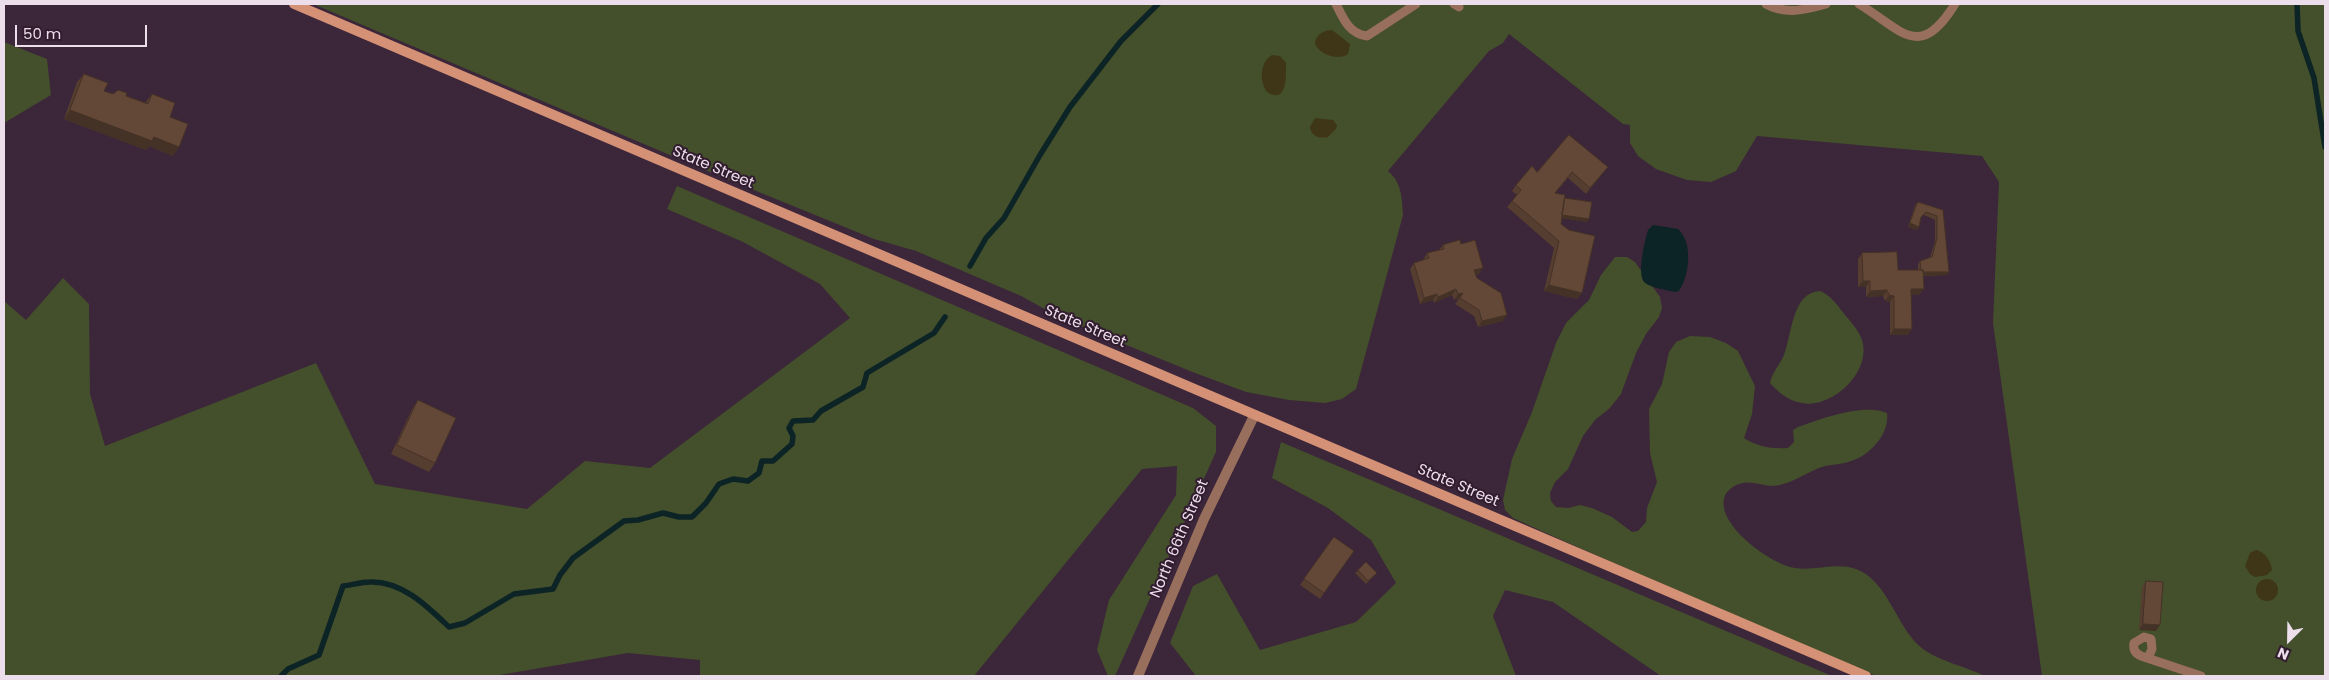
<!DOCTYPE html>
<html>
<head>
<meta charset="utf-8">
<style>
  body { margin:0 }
  #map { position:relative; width:2329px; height:680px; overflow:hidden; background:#3c263a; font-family:Poppins,sans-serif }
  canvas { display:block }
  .frame { position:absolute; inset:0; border:5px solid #eddeeb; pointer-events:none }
  .north { position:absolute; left:2264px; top:615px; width:50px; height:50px; -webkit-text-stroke:4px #311c30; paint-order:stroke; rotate:203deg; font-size:14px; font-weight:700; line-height:20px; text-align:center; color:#eddeeb }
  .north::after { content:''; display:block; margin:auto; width:18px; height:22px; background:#eddeeb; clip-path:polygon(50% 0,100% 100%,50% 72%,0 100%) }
  .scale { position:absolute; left:15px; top:25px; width:132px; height:22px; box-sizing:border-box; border:2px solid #eddeeb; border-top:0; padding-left:6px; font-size:15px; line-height:18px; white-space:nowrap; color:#eddeeb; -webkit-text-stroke:4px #311c30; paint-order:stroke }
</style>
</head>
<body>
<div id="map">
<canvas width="2329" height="680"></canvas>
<div class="frame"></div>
<div class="north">N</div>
<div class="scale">50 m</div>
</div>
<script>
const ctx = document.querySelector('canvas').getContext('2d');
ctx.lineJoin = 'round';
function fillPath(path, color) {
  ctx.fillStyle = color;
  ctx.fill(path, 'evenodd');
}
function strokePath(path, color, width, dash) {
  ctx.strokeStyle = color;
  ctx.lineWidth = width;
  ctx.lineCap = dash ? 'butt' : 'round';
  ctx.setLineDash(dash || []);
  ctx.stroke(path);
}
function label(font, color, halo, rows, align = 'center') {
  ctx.font = font + ' Poppins,sans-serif';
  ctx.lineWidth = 4;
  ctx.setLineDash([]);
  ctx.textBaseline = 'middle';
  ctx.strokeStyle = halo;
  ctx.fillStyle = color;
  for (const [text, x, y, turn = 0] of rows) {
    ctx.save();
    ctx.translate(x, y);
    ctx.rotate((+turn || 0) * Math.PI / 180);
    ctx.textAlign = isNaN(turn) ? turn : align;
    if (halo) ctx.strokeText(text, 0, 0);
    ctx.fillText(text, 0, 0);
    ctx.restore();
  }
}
fillPath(new Path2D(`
  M 313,4 L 2325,4 L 2325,676 L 2042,676 L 1993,323 L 1999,182 L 1982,156 L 1757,136 L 1736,171 L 1711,182 L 1687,180 L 1656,169 L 1638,156 L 1630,143 L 1630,125 L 1623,124 L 1509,34 L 1503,43 L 1489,51 L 1388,171 C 1402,183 1402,198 1403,215 L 1356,389 L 1342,399 L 1325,403 L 1289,400 L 1246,392 L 1190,371 L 1063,319 L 1021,296 L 916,251 L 874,239 L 717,175 Z
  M 4,42 L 47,59 L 51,95 L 4,123 Z
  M 677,186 L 1193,408 L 1216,426 L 1216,452 L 1115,676 L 1108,676 L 1097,650 L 1109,600 L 1176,495 L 1177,466 L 1142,469 L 974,676 L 700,676 L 700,660 L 628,653 L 494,676 L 4,676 L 4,301 L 26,320 L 63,278 L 89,304 L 90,394 L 105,446 L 316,363 L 375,484 L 527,509 L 585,461 L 650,468 L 850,318 L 820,284 L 743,242 L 667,209 Z
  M 1615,257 L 1627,257 L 1635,262 L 1660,297 L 1662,308 L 1659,317 L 1646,334 L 1636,353 L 1621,394 L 1610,408 L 1595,420 L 1583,436 L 1568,469 L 1555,482 L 1550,493 L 1551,501 L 1556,507 L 1568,508 L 1580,505 L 1592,508 L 1612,517 L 1632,532 L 1638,531 L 1646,522 L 1647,508 L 1657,482 L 1650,453 L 1649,409 L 1662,384 L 1669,352 L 1676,342 L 1690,336 L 1710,337 L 1726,343 L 1738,351 L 1755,386 L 1752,414 L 1744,438 C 1758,447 1772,449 1788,448 L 1794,442 L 1793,430 L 1798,427 C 1821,419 1863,403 1887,413 C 1890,434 1869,457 1848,462 C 1838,465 1829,464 1819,468 C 1804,474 1789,485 1773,486 C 1763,486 1752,481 1743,483 C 1735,484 1725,491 1724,499 C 1718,526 1772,565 1795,568 C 1815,571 1837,562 1856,569 C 1889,581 1897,630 1923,649 C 1941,662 1965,666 1985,676 L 1876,676 L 1616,564 L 1537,529 L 1513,518 L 1505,510 L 1503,500 L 1512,459 L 1532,412 L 1556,343 L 1566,323 L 1589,300 L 1601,275 Z
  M 1820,291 C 1832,296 1837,305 1845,315 C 1851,322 1859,331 1862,340 C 1872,372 1832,409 1802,403 C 1789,401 1779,393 1770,383 C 1772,372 1780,365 1784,355 C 1792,334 1792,292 1820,291 Z
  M 1281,442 L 1832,676 L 1661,676 L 1553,602 L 1505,590 L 1493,616 L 1516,676 L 1196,676 L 1170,643 L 1193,586 L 1217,574 L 1260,650 L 1356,622 L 1396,583 L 1371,540 L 1328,508 L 1272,478 Z`), '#444f2b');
fillPath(new Path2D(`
  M 1332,30 L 1350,44 L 1348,54 C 1339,61 1320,55 1315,44 C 1315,36 1323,30 1332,30 Z
  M 1272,55 L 1280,56 L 1286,63 C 1286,75 1288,105 1267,92 C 1259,81 1260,62 1272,55 Z
  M 1315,118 L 1333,120 L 1337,125 L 1336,129 L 1328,137 C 1319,139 1311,136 1310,127 Z
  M 2256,550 C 2265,552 2271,561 2272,570 L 2267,575 L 2255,577 L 2250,574 L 2245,566 L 2250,553 Z
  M2256 590a11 11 0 1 1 22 0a11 11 0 1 1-22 0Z`), '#3e3616');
fillPath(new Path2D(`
  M 1653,225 L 1678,229 C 1693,242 1690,275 1679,291 L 1675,292 C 1667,290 1652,288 1645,283 C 1636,275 1645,241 1648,230 Z`), '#0c2425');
strokePath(new Path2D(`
  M 2297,4 L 2298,31 L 2314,78 L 2325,147
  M 970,266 L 986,238 L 1004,218 L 1040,155 L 1070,107 L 1121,41 L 1158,4
  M 281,676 L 288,669 L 319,655 L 343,586 C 352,585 361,582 370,582 C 402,581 427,606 449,627 L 465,623 L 514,594 L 553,589 L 560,575 L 573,558 L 624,521 L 638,520 L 663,513 L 679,517 L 692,517 L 706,503 L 719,484 L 733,479 L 748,481 L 759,473 L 762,461 L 773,461 L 792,444 L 793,436 L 789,428 L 793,421 L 813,420 L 821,411 L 863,387 L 867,373 L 934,333 L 945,317`), '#0c2425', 5.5);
strokePath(new Path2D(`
  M 1336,4 C 1343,18 1349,34 1367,36 L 1416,4
  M 1454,4 L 1459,7
  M 1766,4 C 1786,15 1805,10 1826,4
  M 1859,4 C 1902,30 1919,62 1955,4
  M 2148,658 L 2152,649 L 2151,639 L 2144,637 L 2134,643 C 2133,650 2135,653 2141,656 L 2201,676`), '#986e5c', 9);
strokePath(new Path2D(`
  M 1138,676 L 1204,519 L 1254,416`), '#986e5c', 10);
strokePath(new Path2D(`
  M 294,4 L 1866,676`), '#d49175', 10);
fillPath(new Path2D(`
  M 84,74 L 104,91 L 113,94 L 126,96 L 145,103 L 152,94 L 170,117 L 173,156 L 149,146 L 146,150 L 64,119 L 77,82 Z
  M 1537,172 L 1603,173 L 1586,194 L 1568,178 L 1555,193 L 1565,198 L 1587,222 L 1562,218 L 1561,224 L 1582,293 L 1577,299 L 1544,291 L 1554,248 L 1507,207 L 1517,195 L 1512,191 L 1516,185 Z
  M 1918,202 L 1943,210 L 1949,272 L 1947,275 L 1923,276 L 1919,295 L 1911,295 L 1908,335 L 1890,335 L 1890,302 L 1885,301 L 1883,296 L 1866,297 L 1866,287 L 1858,287 L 1858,259 L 1862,253 L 1898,270 L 1918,270 L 1918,264 L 1920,261 L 1930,257 L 1935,241 L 1935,220 L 1924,215 L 1921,218 L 1917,230 L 1908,227 L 1915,205 Z
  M 1461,244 L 1479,274 L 1475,275 L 1477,278 L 1503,321 L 1478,327 L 1474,316 L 1455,304 L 1459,299 L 1454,300 L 1452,295 L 1434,303 L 1433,300 L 1420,304 L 1410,269 L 1414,263 L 1423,260 L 1427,253 L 1439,250 L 1443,245 Z
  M 418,400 L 435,463 L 429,472 L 391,454 L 412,409 Z
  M 1334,537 L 1354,551 L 1320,599 L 1300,585 Z
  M 1358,570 L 1377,573 L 1366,584 L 1355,573 Z
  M 2146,581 L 2156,631 L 2139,630 L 2142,587 Z`), '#553d2f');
fillPath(new Path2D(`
  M 70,110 L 154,137 L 179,147 L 173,156 L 149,146 L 146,150 L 64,119 Z
  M 1608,167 L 1603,173 L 1586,194 L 1590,188 Z
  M 1561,215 L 1589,219 L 1587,222 L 1559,218 Z
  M 1910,223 L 1919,227 L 1917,230 L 1908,227 Z
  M 1483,268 L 1479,274 L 1470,276 L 1474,270 Z
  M 1949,272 L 1947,275 L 1919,276 L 1921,273 Z
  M 1863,281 L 1870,281 L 1866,287 L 1858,287 Z
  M 1549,285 L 1582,293 L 1577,299 L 1544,291 Z
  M 1456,289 L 1452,295 L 1434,303 L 1438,297 Z
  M 1911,289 L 1924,289 L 1919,295 L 1907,295 Z
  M 1887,290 L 1883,296 L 1866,297 L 1870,291 Z
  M 1463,293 L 1459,299 L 1454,300 L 1458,294 Z
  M 1437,294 L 1433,300 L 1420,304 L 1424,298 Z
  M 1889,295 L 1894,296 L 1890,302 L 1885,301 Z
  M 1507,315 L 1503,321 L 1478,327 L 1482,321 Z
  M 1894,329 L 1912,329 L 1908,335 L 1890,335 Z
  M 2143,624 L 2160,625 L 2156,631 L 2139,630 Z`), '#453226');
const building = new Path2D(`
  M 84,74 L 108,83 L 104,91 L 113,94 L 118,90 L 127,93 L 126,96 L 148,104 L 152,94 L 175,103 L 170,117 L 188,124 L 179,147 L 154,137 L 152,141 L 70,110 Z
  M 1569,135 L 1608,167 L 1590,188 L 1572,172 L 1555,193 L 1565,195 L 1561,224 L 1569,230 L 1595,236 L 1582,293 L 1549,285 L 1559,241 L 1512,201 L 1521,190 L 1516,185 L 1532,166 L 1537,172 Z
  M 1565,198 L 1592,202 L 1589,219 L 1562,215 Z
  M 1918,202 L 1943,210 L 1949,272 L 1923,272 L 1923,270 L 1921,270 L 1920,261 L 1932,257 L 1937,238 L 1937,216 L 1926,212 L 1921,217 L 1919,227 L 1910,223 Z
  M 1460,240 L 1461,244 L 1475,240 L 1483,268 L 1474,270 L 1477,278 L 1501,293 L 1507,315 L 1482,321 L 1479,310 L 1460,298 L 1463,293 L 1458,294 L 1456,289 L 1438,297 L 1437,294 L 1424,298 L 1414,263 L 1429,258 L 1427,253 L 1444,249 L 1443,245 Z
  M 1897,252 L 1898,270 L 1923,270 L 1924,289 L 1911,289 L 1912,329 L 1894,329 L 1894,296 L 1889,295 L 1887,290 L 1870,291 L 1870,281 L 1863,281 L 1862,253 Z
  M 418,400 L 456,418 L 435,463 L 397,445 Z
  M 1334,537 L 1354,551 L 1324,593 L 1304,579 Z
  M 1366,562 L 1377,573 L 1368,581 L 1358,570 Z
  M 2146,581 L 2163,582 L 2160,625 L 2143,624 Z`);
fillPath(building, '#634737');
strokePath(building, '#453226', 1);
label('15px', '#eddeeb', '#311c30', [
  ["State Street",713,168,23],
  ["State Street",1085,327,23],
  ["State Street",1458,486,23],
  ["North 66th Street",1180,539,-67]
]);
</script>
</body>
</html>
